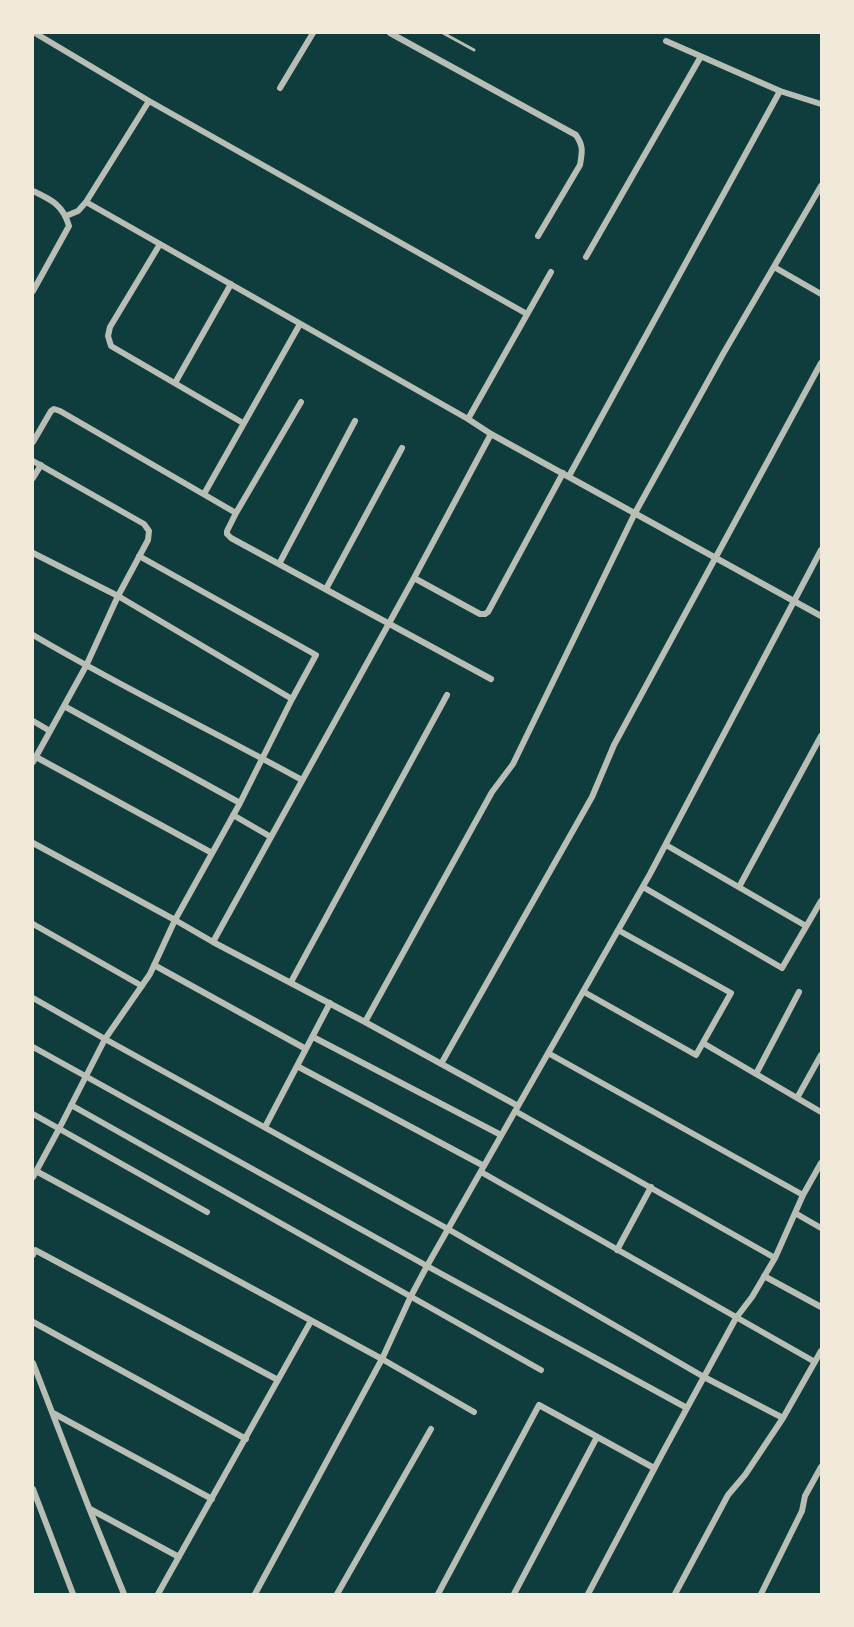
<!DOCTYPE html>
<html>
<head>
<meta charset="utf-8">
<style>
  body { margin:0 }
  #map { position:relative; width:854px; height:1627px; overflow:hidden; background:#0f3d3e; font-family:Cabin,sans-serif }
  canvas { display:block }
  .frame { position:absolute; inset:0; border:34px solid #f1e9da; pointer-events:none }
</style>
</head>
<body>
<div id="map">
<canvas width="854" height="1627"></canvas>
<div class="frame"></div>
</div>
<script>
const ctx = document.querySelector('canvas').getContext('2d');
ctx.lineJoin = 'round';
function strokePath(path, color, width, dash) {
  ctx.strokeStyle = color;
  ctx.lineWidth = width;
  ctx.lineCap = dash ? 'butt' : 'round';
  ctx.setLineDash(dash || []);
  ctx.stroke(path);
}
strokePath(new Path2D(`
  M 443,33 L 474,50`), '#b8beb3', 3);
strokePath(new Path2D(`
  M 35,33 L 149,101 L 527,314
  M 390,33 L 576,135 C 584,147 582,152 580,165 L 538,236
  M 666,41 L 780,91 L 821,104
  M 280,88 L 313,33
  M 33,191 C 52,200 63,205 69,226 L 33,291
  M 86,202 L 468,419 L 491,434 L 821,616
  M 66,216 L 78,211 L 86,202 L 149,101
  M 160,244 L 110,327 L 108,336 L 111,346 L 243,423
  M 586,257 L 700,58
  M 774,267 L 821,294
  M 175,383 L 231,284
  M 301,402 L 236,513 L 227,531 L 227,534 L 231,538 L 491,679
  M 468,419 L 551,272
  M 33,442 L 51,411 L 54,409 L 60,411 L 236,513
  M 33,461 L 144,524 L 149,531 L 148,540 L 118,596 L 86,666 L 33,762
  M 569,476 L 780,91
  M 33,478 L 41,465
  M 204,494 L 300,324
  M 33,553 L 118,596 L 292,699
  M 279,564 L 355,421
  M 414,578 L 480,614 L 485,614 L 488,612 L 563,473
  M 326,589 L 402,448
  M 33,635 C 121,687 213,731 302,780
  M 64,706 L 240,803
  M 33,721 L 50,731
  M 36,757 L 212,853
  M 233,815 L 271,837
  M 33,843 L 175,920 L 213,942 L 365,1022 L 518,1106
  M 666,845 L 806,926
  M 643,887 L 782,968 L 821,901
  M 739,887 L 821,736
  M 33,924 L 142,986
  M 213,942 L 414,578 L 491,434
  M 154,965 L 306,1049
  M 291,982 L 447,695
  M 584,992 L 696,1055 L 731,993 L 618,930
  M 33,998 L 105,1039 L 448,1229 L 704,1377 L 783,1418
  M 365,1022 L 492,792 L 513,764 L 635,513 L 723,354 L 821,186
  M 313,1037 L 501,1135
  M 703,1043 L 821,1112
  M 33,1047 L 427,1266 L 687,1408
  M 548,1053 L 803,1195
  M 441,1064 L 592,797 L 614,745 L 821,363
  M 297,1066 L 484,1166
  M 756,1074 L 799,992
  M 797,1098 L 821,1055
  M 71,1105 L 541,1370
  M 515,1111 L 775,1258
  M 33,1114 L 207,1212
  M 265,1127 L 330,1003
  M 36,1171 L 382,1359 L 474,1412
  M 481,1172 L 815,1362
  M 33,1177 L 59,1129 L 105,1039 L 150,974 L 175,920 L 240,803 L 292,699 L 316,655 L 139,556
  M 795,1213 L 821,1228
  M 617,1250 L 651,1187
  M 33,1255 L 35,1250 L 278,1380
  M 764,1276 L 821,1307
  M 33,1322 L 246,1439
  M 33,1363 L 89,1508 L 124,1594
  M 53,1413 L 212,1499
  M 33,1489 L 73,1594
  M 90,1509 L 179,1557
  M 158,1594 L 311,1321
  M 255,1594 L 382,1359 L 411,1296 L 427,1266 L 650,874 L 821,550
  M 337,1594 L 431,1429
  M 438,1594 L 539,1405 L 654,1468
  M 514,1594 L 597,1437
  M 588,1594 L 662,1454 L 736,1318 L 752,1297 L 775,1258 L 803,1195 L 821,1163
  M 675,1594 L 728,1495 L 745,1475 L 783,1418 L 821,1351
  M 761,1594 L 802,1511 L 805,1496 L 821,1467`), '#b8beb3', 6);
</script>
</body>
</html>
